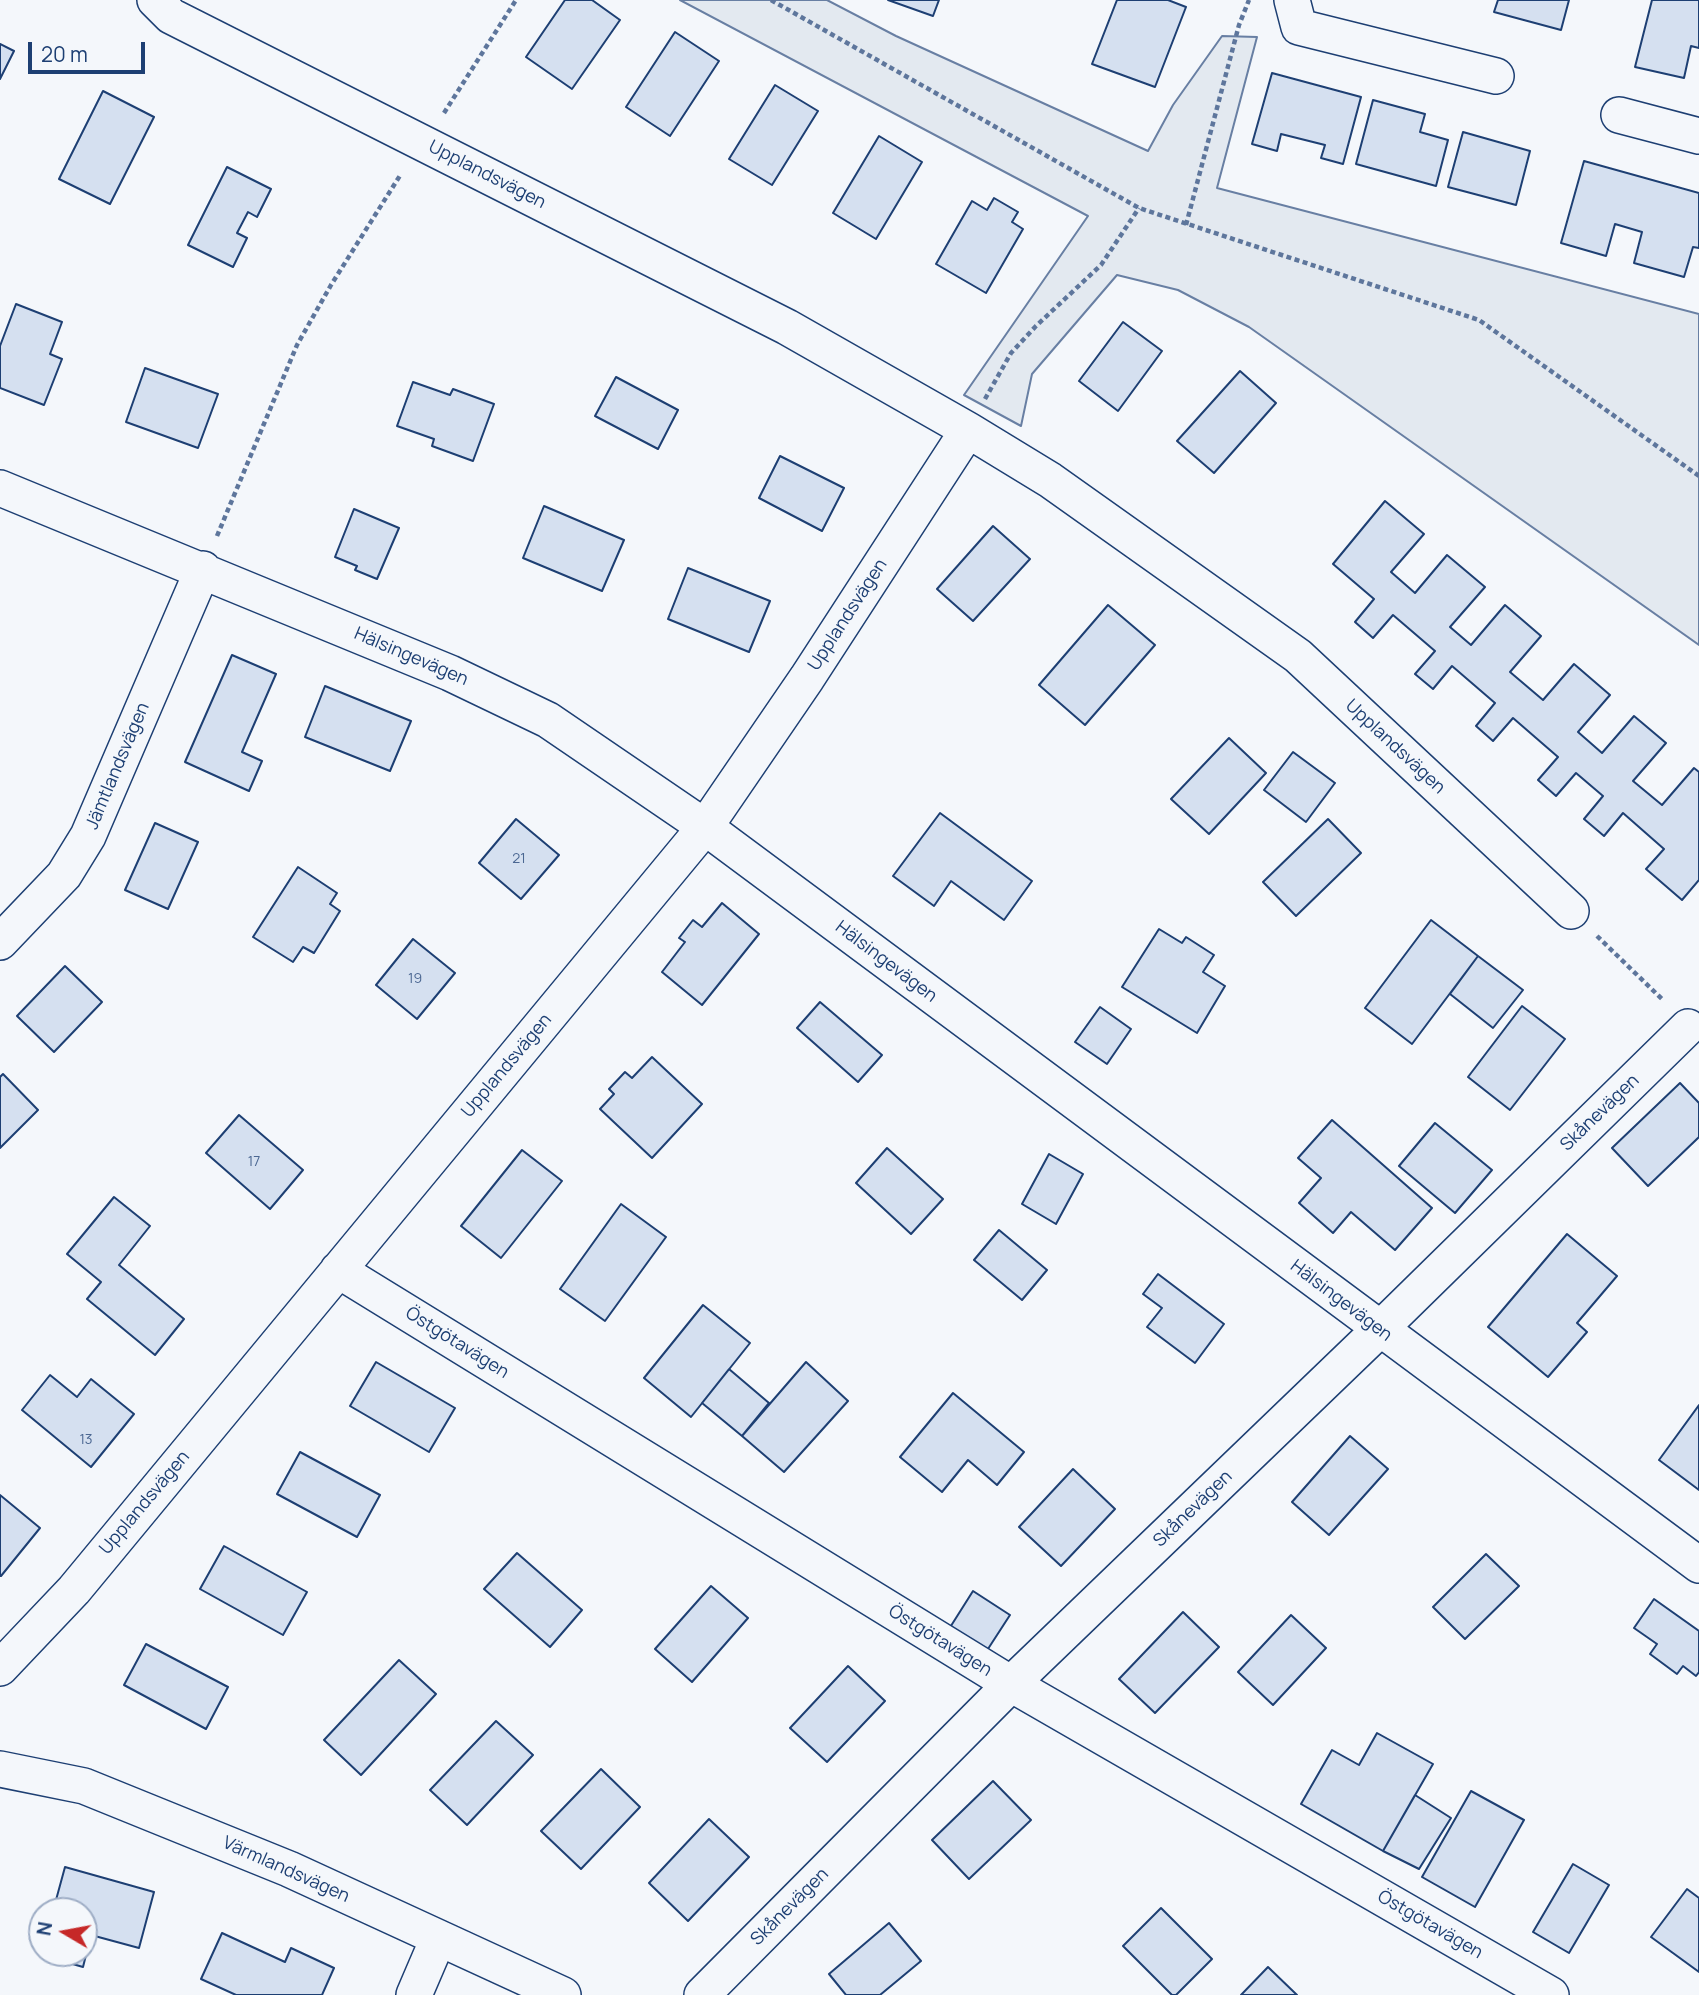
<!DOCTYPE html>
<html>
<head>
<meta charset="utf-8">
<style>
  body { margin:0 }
  #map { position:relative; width:1699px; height:1995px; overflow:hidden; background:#f4f7fb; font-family:Manrope,sans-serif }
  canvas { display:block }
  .north { position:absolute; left:28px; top:1897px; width:70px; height:70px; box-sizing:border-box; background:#f4f7fb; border:2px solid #9eadc5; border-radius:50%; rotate:280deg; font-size:19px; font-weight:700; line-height:28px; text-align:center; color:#1d3f73 }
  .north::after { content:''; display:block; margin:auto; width:24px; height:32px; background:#c62828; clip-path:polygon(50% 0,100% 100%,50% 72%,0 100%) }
  .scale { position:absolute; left:28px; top:42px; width:117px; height:32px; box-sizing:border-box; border:4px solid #1d3f73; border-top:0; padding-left:9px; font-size:21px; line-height:24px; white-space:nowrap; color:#1d3f73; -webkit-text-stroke:5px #f4f7fb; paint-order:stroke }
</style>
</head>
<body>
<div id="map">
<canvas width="1699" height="1995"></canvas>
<div class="north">N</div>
<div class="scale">20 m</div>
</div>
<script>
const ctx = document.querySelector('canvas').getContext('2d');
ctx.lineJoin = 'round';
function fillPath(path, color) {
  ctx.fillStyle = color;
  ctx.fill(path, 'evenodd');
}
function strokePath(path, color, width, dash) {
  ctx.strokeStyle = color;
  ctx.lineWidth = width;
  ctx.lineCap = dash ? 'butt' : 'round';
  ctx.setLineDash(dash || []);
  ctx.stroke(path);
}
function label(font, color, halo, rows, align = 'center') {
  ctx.font = font + ' Manrope,sans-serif';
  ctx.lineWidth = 5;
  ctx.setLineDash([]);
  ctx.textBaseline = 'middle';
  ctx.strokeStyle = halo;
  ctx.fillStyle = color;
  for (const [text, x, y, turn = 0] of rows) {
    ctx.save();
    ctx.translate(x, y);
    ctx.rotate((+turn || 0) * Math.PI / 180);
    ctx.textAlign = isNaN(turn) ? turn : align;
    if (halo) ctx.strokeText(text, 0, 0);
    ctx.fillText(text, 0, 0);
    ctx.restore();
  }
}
const green = new Path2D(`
  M 680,0 L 827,0 L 896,36 L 1148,151 L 1173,105 L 1222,36 L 1257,37 L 1217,188 L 1699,314 L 1699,645 L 1249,327 L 1178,290 L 1117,275 L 1032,374 L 1021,426 L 964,395 L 1088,216 Z`);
fillPath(green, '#e3e9f0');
strokePath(green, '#687fa3', 2);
const building = new Path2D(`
  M 565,0 L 592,0 L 620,20 L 572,89 L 526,57 Z
  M 888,0 L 939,0 L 933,16 Z
  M 1117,0 L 1168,0 L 1186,7 L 1155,87 L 1092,64 Z
  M 1498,0 L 1569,0 L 1561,30 L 1494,12 Z
  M 1652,0 L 1699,0 L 1699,48 L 1691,46 L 1684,78 L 1635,67 Z
  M 675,32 L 719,61 L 670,136 L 626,107 Z
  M 0,44 L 14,51 L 0,79 Z
  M 1272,73 L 1361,97 L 1343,164 L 1321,158 L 1325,145 L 1281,134 L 1277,151 L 1252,144 Z
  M 775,85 L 818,111 L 772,185 L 729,159 Z
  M 103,91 L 154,117 L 110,204 L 59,179 Z
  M 1373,100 L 1425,114 L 1420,132 L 1448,140 L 1436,186 L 1356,164 Z
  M 1463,132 L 1530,151 L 1516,205 L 1448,187 Z
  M 879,136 L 922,162 L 876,239 L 833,213 Z
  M 1584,161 L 1699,193 L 1699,248 L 1693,247 L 1684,277 L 1634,263 L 1642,232 L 1615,224 L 1606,256 L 1561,243 Z
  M 227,167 L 271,189 L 257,217 L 248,212 L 237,233 L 247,238 L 233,267 L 188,245 Z
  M 994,198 L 1018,212 L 1012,222 L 1023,229 L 986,293 L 936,264 L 972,201 L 987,210 Z
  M 16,304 L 62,322 L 50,354 L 62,359 L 44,405 L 0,388 L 0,346 Z
  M 1123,322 L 1162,351 L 1118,411 L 1079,381 Z
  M 145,368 L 218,394 L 198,448 L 126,422 Z
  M 1240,371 L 1276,403 L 1214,473 L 1177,441 Z
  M 616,377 L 678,410 L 658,449 L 595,416 Z
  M 413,382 L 450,395 L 453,389 L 494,404 L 473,461 L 432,446 L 434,439 L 397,426 Z
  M 780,456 L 844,488 L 822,531 L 759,498 Z
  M 1385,501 L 1424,534 L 1391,572 L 1415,593 L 1447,555 L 1485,587 L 1450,627 L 1471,645 L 1505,605 L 1541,636 L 1510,672 L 1543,700 L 1574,664 L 1610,695 L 1578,732 L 1602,753 L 1634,716 L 1666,743 L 1633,781 L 1662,805 L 1694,768 L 1699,772 L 1699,880 L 1682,900 L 1646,869 L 1664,849 L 1623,813 L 1604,836 L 1584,819 L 1603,796 L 1576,773 L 1556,796 L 1538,780 L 1558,757 L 1513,718 L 1493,741 L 1476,726 L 1495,703 L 1452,666 L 1433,689 L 1415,674 L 1435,651 L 1393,615 L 1373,638 L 1355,622 L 1374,599 L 1333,564 Z
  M 544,506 L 624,540 L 602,591 L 523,558 Z
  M 354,509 L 399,528 L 377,579 L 355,570 L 357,566 L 335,557 Z
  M 993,526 L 1030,559 L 973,621 L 937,589 Z
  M 688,568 L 770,601 L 749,652 L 668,619 Z
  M 1108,605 L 1155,645 L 1085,725 L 1039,685 Z
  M 232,655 L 276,674 L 242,752 L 262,761 L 249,791 L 185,762 Z
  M 325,686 L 411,721 L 390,771 L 305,737 Z
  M 1229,738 L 1266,773 L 1209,834 L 1171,799 Z
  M 1293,752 L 1335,783 L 1306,822 L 1264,790 Z
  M 940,813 L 1032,881 L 1004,920 L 951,881 L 934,906 L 893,876 Z
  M 516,819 L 559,855 L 521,899 L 479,863 Z
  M 1328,819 L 1361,853 L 1296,916 L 1263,882 Z
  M 155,823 L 198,842 L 168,909 L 125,890 Z
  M 298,867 L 337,893 L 330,904 L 340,911 L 314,953 L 303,947 L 293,962 L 253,937 Z
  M 722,903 L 759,934 L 702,1005 L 662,972 L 685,942 L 679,938 L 693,920 L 702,927 Z
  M 1431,920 L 1478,956 L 1412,1044 L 1365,1008 Z
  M 1159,929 L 1182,943 L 1186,937 L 1214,955 L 1203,972 L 1225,986 L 1197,1033 L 1122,987 Z
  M 413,939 L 455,973 L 417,1019 L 376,985 Z
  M 1478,956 L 1523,990 L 1493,1028 L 1450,994 Z
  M 65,966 L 102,1002 L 54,1052 L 17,1016 Z
  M 820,1002 L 882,1055 L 858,1082 L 797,1028 Z
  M 1522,1006 L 1565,1039 L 1510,1110 L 1468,1077 Z
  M 1100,1007 L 1131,1029 L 1107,1064 L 1075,1042 Z
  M 652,1057 L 702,1104 L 652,1158 L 600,1109 L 614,1094 L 609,1089 L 625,1072 L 632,1078 Z
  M 3,1074 L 38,1110 L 0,1148 L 0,1077 Z
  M 1680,1083 L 1699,1103 L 1699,1137 L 1648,1186 L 1612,1148 Z
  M 239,1115 L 303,1170 L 270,1209 L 206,1153 Z
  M 1332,1120 L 1432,1208 L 1395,1250 L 1351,1212 L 1333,1233 L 1299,1203 L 1321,1178 L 1298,1158 Z
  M 1435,1123 L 1492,1170 L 1455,1213 L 1399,1166 Z
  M 887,1148 L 943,1199 L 911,1234 L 856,1183 Z
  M 522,1150 L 562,1181 L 501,1258 L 461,1226 Z
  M 1049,1154 L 1083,1174 L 1056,1224 L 1022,1204 Z
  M 114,1197 L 150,1226 L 119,1265 L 184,1319 L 155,1355 L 87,1299 L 101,1282 L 67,1254 Z
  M 621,1204 L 666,1237 L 605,1321 L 560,1289 Z
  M 999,1230 L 1047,1270 L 1022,1300 L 974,1260 Z
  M 1567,1234 L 1617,1276 L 1577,1323 L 1587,1332 L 1548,1377 L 1488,1327 Z
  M 1158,1274 L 1224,1324 L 1195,1363 L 1147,1327 L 1162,1308 L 1143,1294 Z
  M 703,1305 L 750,1343 L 691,1417 L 644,1378 Z
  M 376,1362 L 455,1408 L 429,1452 L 350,1406 Z
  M 806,1362 L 848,1401 L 784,1472 L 742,1436 Z
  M 729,1369 L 769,1403 L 742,1436 L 702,1403 Z
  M 50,1375 L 77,1397 L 91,1379 L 134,1414 L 91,1467 L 22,1410 Z
  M 953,1393 L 1024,1452 L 997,1485 L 968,1460 L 942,1492 L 900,1457 Z
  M 1699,1405 L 1699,1490 L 1659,1460 Z
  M 1350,1436 L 1388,1469 L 1329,1535 L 1292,1502 Z
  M 300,1452 L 380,1495 L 357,1537 L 277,1494 Z
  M 1073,1469 L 1115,1509 L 1061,1566 L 1019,1527 Z
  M 0,1495 L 40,1528 L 1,1576 L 0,1576 Z
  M 224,1546 L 307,1592 L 283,1635 L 200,1589 Z
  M 517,1553 L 582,1610 L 550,1647 L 484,1589 Z
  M 1486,1554 L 1519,1586 L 1465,1639 L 1433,1607 Z
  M 711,1586 L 748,1618 L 692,1682 L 655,1649 Z
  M 973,1591 L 1010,1615 L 986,1652 L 949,1629 Z
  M 1654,1599 L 1699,1631 L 1699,1672 L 1696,1676 L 1683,1666 L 1677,1674 L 1650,1654 L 1657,1644 L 1634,1628 Z
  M 1183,1612 L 1219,1647 L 1155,1713 L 1119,1679 Z
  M 1291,1615 L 1326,1648 L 1273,1705 L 1238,1672 Z
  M 146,1644 L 228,1687 L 206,1729 L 124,1685 Z
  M 399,1660 L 436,1694 L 361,1775 L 324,1740 Z
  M 848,1666 L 885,1701 L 827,1762 L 790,1728 Z
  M 496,1721 L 533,1755 L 467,1825 L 430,1790 Z
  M 1377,1733 L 1433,1764 L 1383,1851 L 1301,1804 L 1332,1750 L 1359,1765 Z
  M 601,1769 L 640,1807 L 581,1869 L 541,1831 Z
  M 993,1781 L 1031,1820 L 969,1879 L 932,1840 Z
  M 1471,1791 L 1524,1820 L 1475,1907 L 1422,1877 Z
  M 1415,1795 L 1451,1818 L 1419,1869 L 1383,1851 Z
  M 709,1819 L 749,1857 L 688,1921 L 649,1883 Z
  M 1573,1864 L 1609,1885 L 1569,1953 L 1533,1932 Z
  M 65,1867 L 154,1892 L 139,1948 L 91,1935 L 83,1967 L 41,1955 L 42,1951 L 42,1953 L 84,1953 L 84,1911 L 53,1911 Z
  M 1687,1889 L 1699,1898 L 1699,1972 L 1651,1937 Z
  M 1161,1908 L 1212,1959 L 1176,1995 L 1172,1995 L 1123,1946 Z
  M 889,1923 L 921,1961 L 880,1995 L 846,1995 L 829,1974 Z
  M 222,1933 L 285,1962 L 291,1948 L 334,1968 L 322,1995 L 236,1995 L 201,1979 Z
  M 1268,1967 L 1297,1995 L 1241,1995 Z`);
fillPath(building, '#d5e0f0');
strokePath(building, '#1d3f73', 2);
const street = new Path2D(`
  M 1292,0 L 1299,27 L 1496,76
  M 1619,115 L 1699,136
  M 968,430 L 1050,480 L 1298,656 L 1571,911
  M 0,488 L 450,673 L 548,720 L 705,827 L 1699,1565
  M 0,942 L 64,875 L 88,836 L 203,569
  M 338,1270 L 1011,1684 L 1551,1995
  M 0,1668 L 74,1590 L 705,827 L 807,678 L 968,430 L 787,327 L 171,16 L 155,0
  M 0,1769 L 84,1786 L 289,1869 L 563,1995
  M 414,1995 L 438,1939
  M 702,1995 L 1011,1684 L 1380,1329 L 1688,1027`);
strokePath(street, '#1d3f73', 38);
strokePath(new Path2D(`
  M 771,0 L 1139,208 L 1479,320 L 1699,476
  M 444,113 L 516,0
  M 1186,225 L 1239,25 L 1249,0
  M 985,399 L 1011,353 L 1036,326 L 1101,265 L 1139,208
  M 217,536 L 297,345 L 331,285 L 401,174
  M 1597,936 L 1664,1001`), '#5e769c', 4.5, [5, 3.5]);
strokePath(street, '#f4f7fb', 35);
label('14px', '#4b6792', null, [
  ["21",519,859],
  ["19",415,979],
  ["17",254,1162],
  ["13",86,1440]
]);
label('18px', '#1d3f73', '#f4f7fb', [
  ["Upplandsvägen",487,175,27],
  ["Upplandsvägen",848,615,-57],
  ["Hälsingevägen",411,657,23],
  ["Upplandsvägen",1395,747,43],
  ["Jämtlandsvägen",118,766,-67],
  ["Hälsingevägen",886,962,37],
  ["Upplandsvägen",507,1066,-50],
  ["Skånevägen",1600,1113,-44],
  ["Hälsingevägen",1341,1301,37],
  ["Östgötavägen",457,1343,32],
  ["Upplandsvägen",145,1503,-50],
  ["Skånevägen",1193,1509,-44],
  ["Östgötavägen",940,1641,32],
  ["Värmlandsvägen",286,1870,24],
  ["Skånevägen",790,1907,-45],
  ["Östgötavägen",1430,1925,30]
]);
</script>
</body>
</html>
